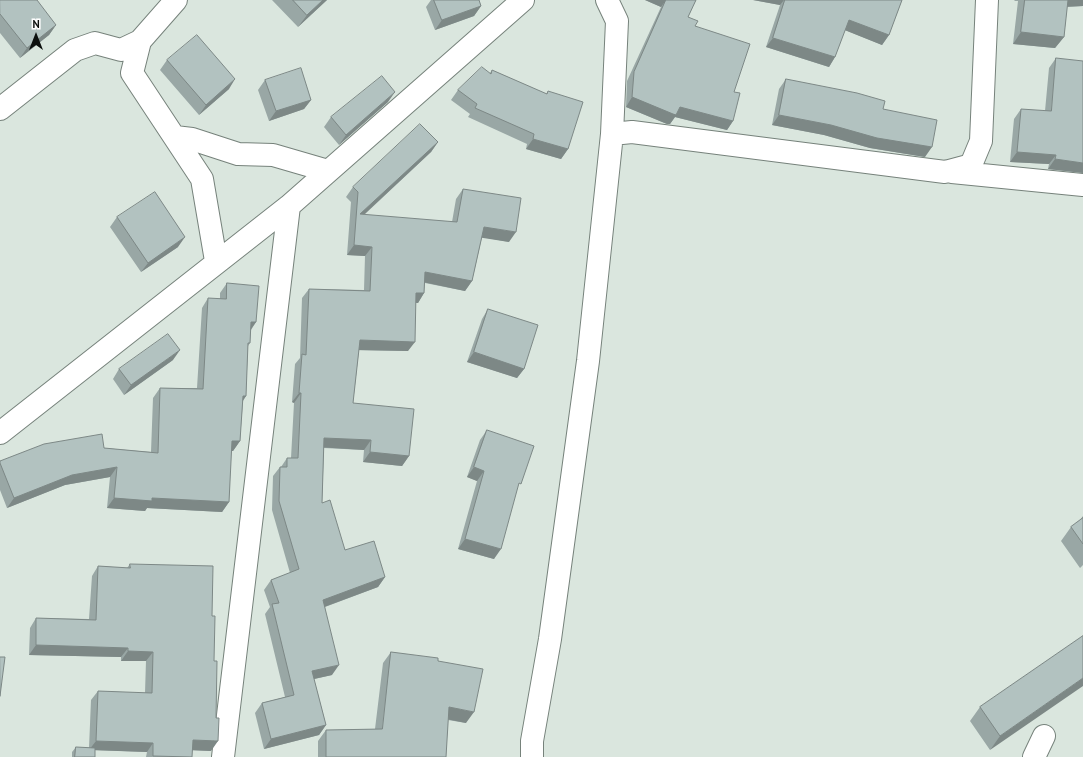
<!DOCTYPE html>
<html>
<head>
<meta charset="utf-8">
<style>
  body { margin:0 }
  #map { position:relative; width:1083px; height:757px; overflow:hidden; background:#dae6de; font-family:"PT Sans",sans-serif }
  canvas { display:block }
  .north { position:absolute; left:16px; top:16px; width:40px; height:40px; -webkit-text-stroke:3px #fff; paint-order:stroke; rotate:0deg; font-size:11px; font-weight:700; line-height:16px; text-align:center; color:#0c100e }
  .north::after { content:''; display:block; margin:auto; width:14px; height:18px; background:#0c100e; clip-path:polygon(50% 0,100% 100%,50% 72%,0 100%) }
</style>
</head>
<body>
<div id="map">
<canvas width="1083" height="757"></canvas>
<div class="north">N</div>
</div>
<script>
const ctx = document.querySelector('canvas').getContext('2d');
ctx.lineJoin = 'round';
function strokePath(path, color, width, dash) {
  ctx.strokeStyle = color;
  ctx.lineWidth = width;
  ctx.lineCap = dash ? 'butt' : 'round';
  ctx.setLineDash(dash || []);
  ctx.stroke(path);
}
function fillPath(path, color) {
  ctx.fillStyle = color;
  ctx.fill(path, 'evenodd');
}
const minor = new Path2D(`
  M 140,41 L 132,73 L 202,179 L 216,261
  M 0,109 L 75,50 L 95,43 L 121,50 L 140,41 L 176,0
  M 612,134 L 632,132 L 945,172 L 971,165 L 981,141 L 987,0
  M 175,137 L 192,139 L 238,154 L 273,155 L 328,171
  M 952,172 L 1083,185
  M 0,433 L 289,206 L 523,0
  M 223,757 L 289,206
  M 532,757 L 532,741 L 550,639 L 588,361 L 612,134 L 617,21 L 607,0
  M 1034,757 L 1044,736`);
strokePath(minor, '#76827b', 24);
strokePath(minor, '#fff', 22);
fillPath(new Path2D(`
  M 0,0 L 56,25 L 49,35 L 20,58 L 0,33 Z
  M 272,0 L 327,0 L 298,27 Z
  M 431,0 L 479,0 L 481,6 L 474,16 L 435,30 L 426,7 Z
  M 645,0 L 696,0 L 688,17 L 695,26 L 734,92 L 733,121 L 727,130 L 675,117 L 670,124 L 667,124 L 626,107 L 627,81 L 661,7 Z
  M 753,0 L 902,0 L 889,35 L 882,45 L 845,30 L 835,57 L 829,67 L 766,47 L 780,5 Z
  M 1015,0 L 1083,0 L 1083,6 L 1067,7 L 1064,37 L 1055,48 L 1013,44 L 1018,1 L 1014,1 Z
  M 1056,58 L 1083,173 L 1048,169 L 1049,164 L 1010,162 L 1014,119 L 1021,109 L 1045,111 L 1049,68 Z
  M 167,60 L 229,89 L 199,115 L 160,70 Z
  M 492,70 L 546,94 L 548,91 L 568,149 L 561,159 L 526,149 L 527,144 L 468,117 L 470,114 L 451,100 L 458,90 L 490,73 Z
  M 786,79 L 883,109 L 925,157 L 870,148 L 824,135 L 772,125 L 779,89 Z
  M 265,80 L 311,100 L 304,109 L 269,121 L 258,90 Z
  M 388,102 L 339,145 L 324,127 L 331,117 Z
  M 438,142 L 431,152 L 364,215 L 452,222 L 456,199 L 463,189 L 509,242 L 482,237 L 472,281 L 465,291 L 425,283 L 424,293 L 418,303 L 416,303 L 408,351 L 359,350 L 353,403 L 409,456 L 402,466 L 363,462 L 364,450 L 324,448 L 322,503 L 345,550 L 385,577 L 378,587 L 325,607 L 332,675 L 314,679 L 326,725 L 319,735 L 264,749 L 255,713 L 262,703 L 285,697 L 265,614 L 270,607 L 264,590 L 271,580 L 290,573 L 272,510 L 273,476 L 280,467 L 281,467 L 287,458 L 291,458 L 294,403 L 292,402 L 295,364 L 300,358 L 302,298 L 309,289 L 364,290 L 365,256 L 347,255 L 351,202 L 346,197 L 353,187 Z
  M 117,217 L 178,247 L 141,272 L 110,227 Z
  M 227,283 L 256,322 L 251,330 L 250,343 L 248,346 L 246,396 L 243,401 L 240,441 L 233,451 L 231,451 L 229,502 L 222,512 L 147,508 L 145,511 L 107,508 L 110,477 L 65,485 L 7,508 L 0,490 L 0,461 L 104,448 L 151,452 L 153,398 L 160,388 L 197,388 L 202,308 L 208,298 L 220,299 L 220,293 Z
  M 488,309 L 524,369 L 517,378 L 467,362 L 482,319 Z
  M 173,360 L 124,395 L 113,379 L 119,369 Z
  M 487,430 L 517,489 L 494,559 L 458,549 L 477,481 L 467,477 L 480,440 Z
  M 1083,516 L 1083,565 L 1080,568 L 1061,541 L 1071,527 L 1080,520 Z
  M 130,564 L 212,616 L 211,751 L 192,750 L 192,757 L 146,757 L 147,752 L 95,750 L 95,757 L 72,757 L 72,752 L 76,747 L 89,748 L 91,700 L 98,691 L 145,693 L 146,661 L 121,661 L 121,657 L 29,655 L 30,628 L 36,618 L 89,619 L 92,576 L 98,566 L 127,568 Z
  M 1083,636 L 990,750 L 970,721 L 980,707 Z
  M 391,652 L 438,661 L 466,723 L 448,720 L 446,757 L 318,757 L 318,741 L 326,730 L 375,729 L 383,663 Z`), '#99a7a5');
fillPath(new Path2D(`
  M 323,0 L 327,0 L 298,27 L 307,15 Z
  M 645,0 L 666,0 L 661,7 Z
  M 753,0 L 784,0 L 780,5 Z
  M 1065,0 L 1083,0 L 1083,6 L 1060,7 Z
  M 481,6 L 474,16 L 435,30 L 442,20 Z
  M 849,20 L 889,35 L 882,45 L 842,29 Z
  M 56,25 L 49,35 L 20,58 L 27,48 Z
  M 1021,32 L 1064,37 L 1055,48 L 1013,44 Z
  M 773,38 L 835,57 L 829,67 L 766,47 Z
  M 235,79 L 229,89 L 199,115 L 206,105 Z
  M 395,92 L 388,102 L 339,145 L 346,135 Z
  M 632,97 L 680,107 L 733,121 L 727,130 L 675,117 L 670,124 L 667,124 L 626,107 Z
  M 311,100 L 304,109 L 269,121 L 276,111 Z
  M 779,115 L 831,125 L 932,147 L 925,157 L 870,148 L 824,135 L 772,125 Z
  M 533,139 L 568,149 L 561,159 L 526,149 Z
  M 438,142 L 431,152 L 356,222 L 360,214 Z
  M 1017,152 L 1056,155 L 1049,164 L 1010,162 Z
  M 1055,159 L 1083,163 L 1083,173 L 1048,169 Z
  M 484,227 L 516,232 L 509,242 L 477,237 Z
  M 185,237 L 178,247 L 141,272 L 148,263 Z
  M 354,245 L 372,247 L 365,256 L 347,255 Z
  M 425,272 L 472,281 L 465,291 L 418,281 Z
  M 416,293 L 424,293 L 418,303 L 409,302 Z
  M 251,322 L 256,322 L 249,332 Z
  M 360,340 L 415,342 L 408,351 L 353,350 Z
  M 180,350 L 173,360 L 124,395 L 131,385 Z
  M 474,352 L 524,369 L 517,378 L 467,362 Z
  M 299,393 L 301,393 L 294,403 L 292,402 Z
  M 243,396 L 246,396 L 239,406 Z
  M 324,438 L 371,440 L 364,450 L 317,447 Z
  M 232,441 L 240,441 L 233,451 L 225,450 Z
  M 370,452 L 409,456 L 402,466 L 363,462 Z
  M 117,467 L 110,477 L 65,485 L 7,508 L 14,498 L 72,475 Z
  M 474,467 L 484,471 L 477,481 L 467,477 Z
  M 114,498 L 152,498 L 229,502 L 222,512 L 147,508 L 145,511 L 107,508 Z
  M 465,539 L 501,549 L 494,559 L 458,549 Z
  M 385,577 L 378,587 L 316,610 L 323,600 Z
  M 36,645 L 128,648 L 121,657 L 29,655 Z
  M 128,651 L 153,652 L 146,661 L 121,661 Z
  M 339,665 L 332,675 L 305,681 L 312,671 Z
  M 1083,678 L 1083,686 L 990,750 L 1000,736 Z
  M 449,707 L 474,712 L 466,723 L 441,718 Z
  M 326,725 L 319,735 L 264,749 L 271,739 Z
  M 193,740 L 218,741 L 211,751 L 186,750 Z
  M 96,741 L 153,743 L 147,752 L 89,750 Z`), '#7d8886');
const building = new Path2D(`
  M 0,0 L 37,0 L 56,25 L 27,48 L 0,14 Z
  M 293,0 L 323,0 L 307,15 Z
  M 434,0 L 479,0 L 481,6 L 442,20 Z
  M 666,0 L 696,0 L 688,17 L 698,21 L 695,26 L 750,44 L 734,92 L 740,93 L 733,121 L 680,107 L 676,115 L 673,114 L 632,97 L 634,72 Z
  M 785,0 L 902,0 L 889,35 L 849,20 L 835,57 L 773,38 Z
  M 1025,0 L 1068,0 L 1064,37 L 1021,32 Z
  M 197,35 L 235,79 L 206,105 L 167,60 Z
  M 1056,58 L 1083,61 L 1083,163 L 1055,159 L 1056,155 L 1017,152 L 1021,109 L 1051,111 Z
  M 482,67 L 491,74 L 492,70 L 547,94 L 548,91 L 583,102 L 568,149 L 533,139 L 534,134 L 475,108 L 477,104 L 458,90 Z
  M 301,68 L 311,100 L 276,111 L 265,80 Z
  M 382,76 L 395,92 L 346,135 L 331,117 Z
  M 786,79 L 857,93 L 885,101 L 883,109 L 937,120 L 932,147 L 877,138 L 831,125 L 779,115 Z
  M 420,124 L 438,142 L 360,214 L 457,222 L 463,189 L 521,198 L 516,232 L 484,227 L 472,281 L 425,272 L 424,293 L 416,293 L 415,342 L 360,340 L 353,403 L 414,409 L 409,456 L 370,452 L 371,440 L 324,438 L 322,503 L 330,500 L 345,550 L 374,541 L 385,577 L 323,600 L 339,665 L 312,671 L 326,725 L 271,739 L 262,703 L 294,695 L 272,604 L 279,603 L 271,580 L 299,569 L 279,501 L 280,467 L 287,467 L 287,458 L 298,458 L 301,393 L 299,393 L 302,354 L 306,355 L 309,289 L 370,291 L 372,247 L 354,245 L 358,192 L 353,187 Z
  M 155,192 L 185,237 L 148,263 L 117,217 Z
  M 227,283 L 259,286 L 256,322 L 251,322 L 250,343 L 248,343 L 246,396 L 243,396 L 240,441 L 232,441 L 229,502 L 152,498 L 152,501 L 114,498 L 117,467 L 72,475 L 14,498 L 0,463 L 0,461 L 44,444 L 102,434 L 104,448 L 158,453 L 160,388 L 203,389 L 208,298 L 226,299 Z
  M 488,309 L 538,325 L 524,369 L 474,352 Z
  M 168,334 L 180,350 L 131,385 L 119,369 Z
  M 487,430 L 534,446 L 521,484 L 519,483 L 501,549 L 465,539 L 484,471 L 474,467 Z
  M 1083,518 L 1083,544 L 1071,527 Z
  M 130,564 L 213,566 L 212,616 L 215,616 L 214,661 L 217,661 L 216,718 L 219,718 L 218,741 L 193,740 L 192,757 L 153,756 L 153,743 L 96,741 L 98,691 L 152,693 L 153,652 L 128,651 L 128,648 L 36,645 L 36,618 L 96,620 L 98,566 L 130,568 Z
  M 1083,636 L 1083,678 L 1000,736 L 980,707 Z
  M 391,652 L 438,658 L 438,661 L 483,669 L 474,712 L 449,707 L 446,757 L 326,757 L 326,730 L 382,729 Z
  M 0,657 L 5,657 L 0,696 Z
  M 76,747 L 95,748 L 95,757 L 75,757 Z`);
fillPath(building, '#b2c2c0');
strokePath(building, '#7d8886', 1);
</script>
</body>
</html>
